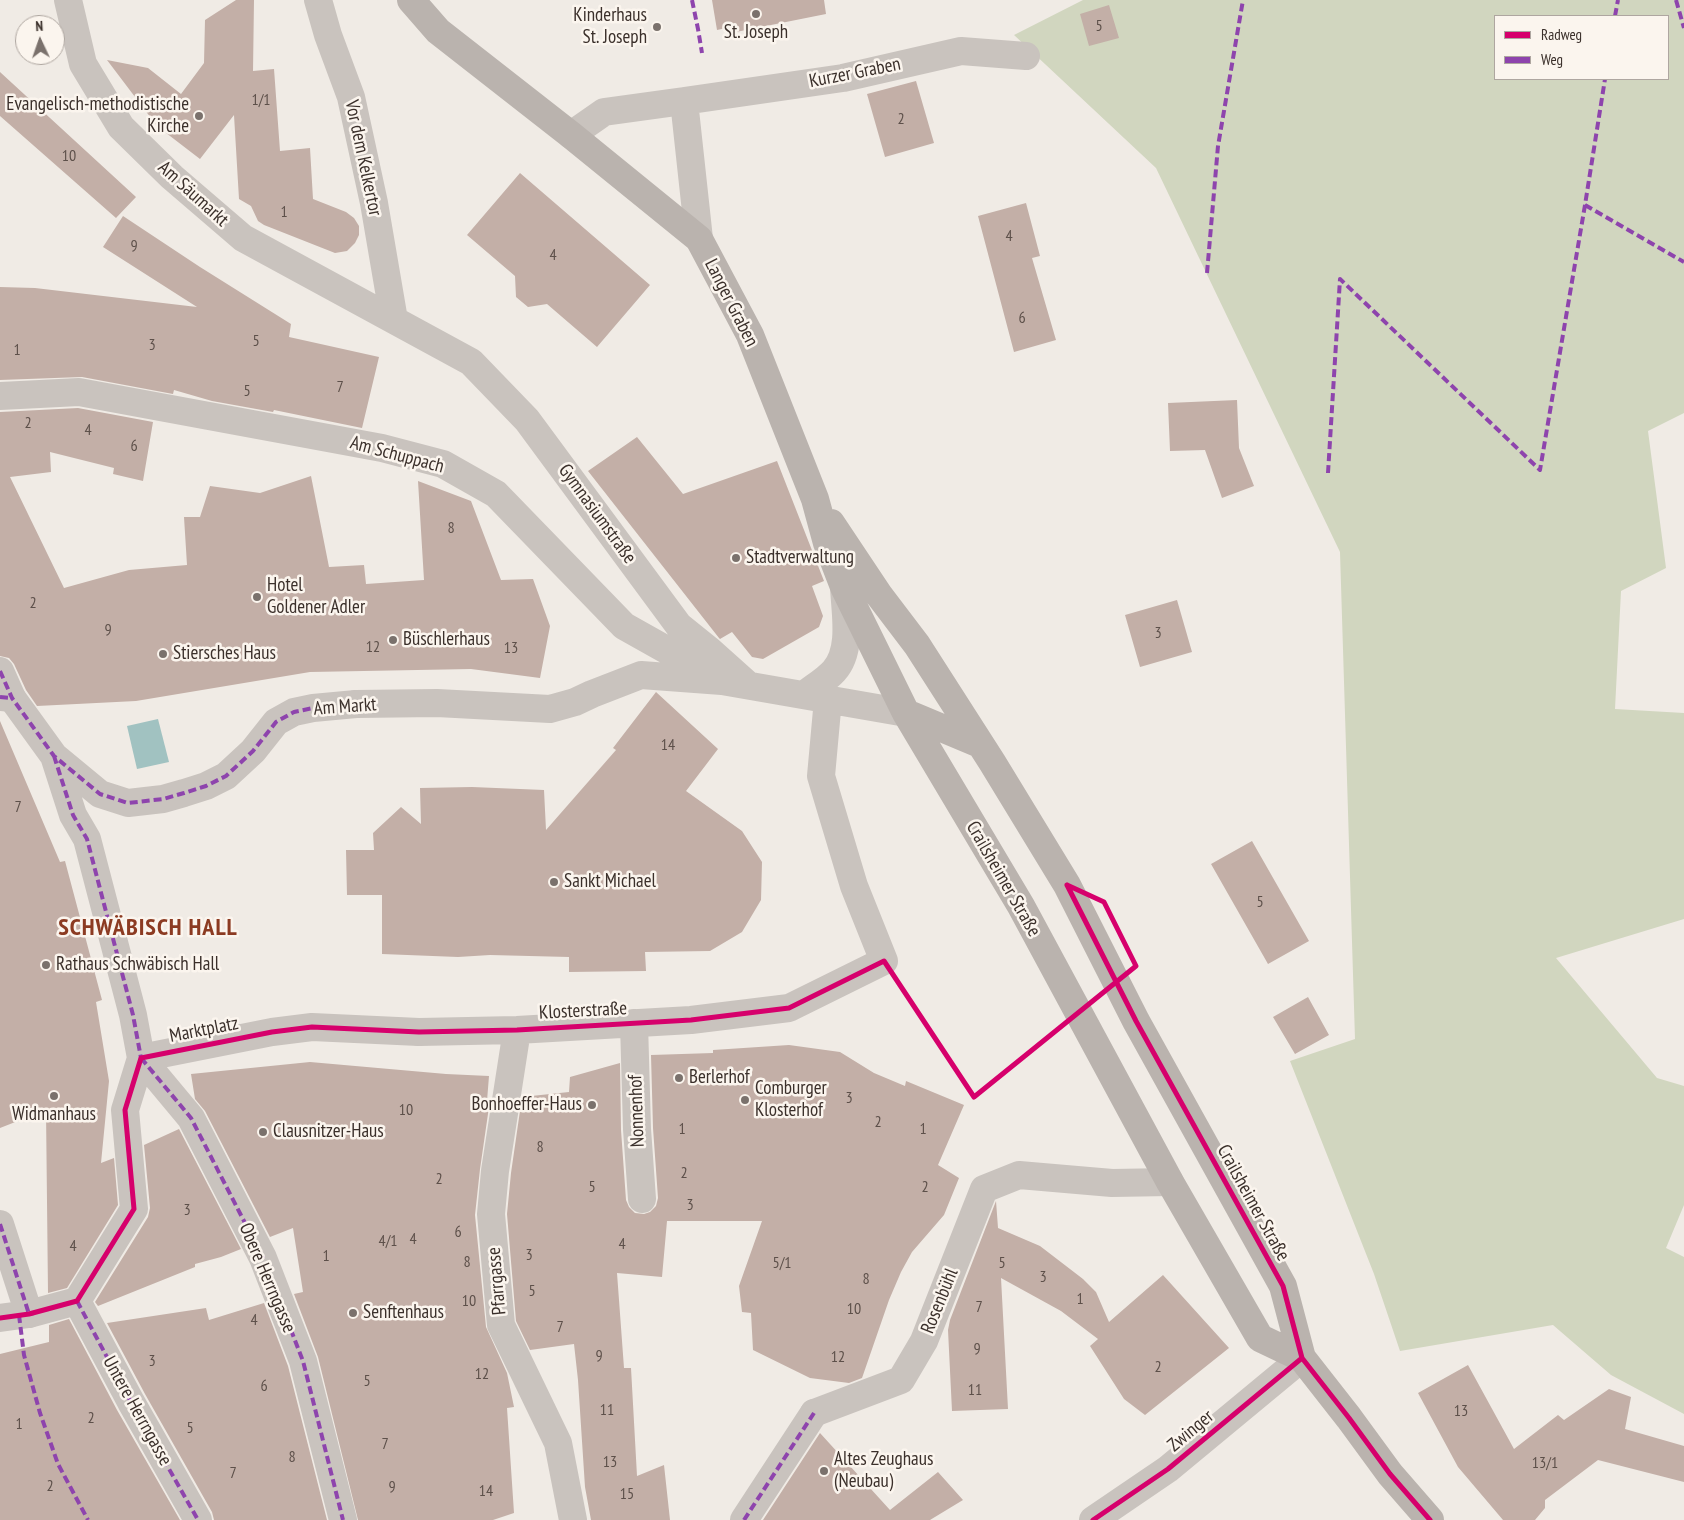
<!DOCTYPE html>
<html>
<head>
<meta charset="utf-8">
<style>
  body { margin:0 }
  #map { position:relative; width:1684px; height:1520px; overflow:hidden; background:#f0ebe5; font-family:"PT Sans Narrow",sans-serif }
  canvas { display:block }
  .legend { position:absolute; left:1494px; top:15px; width:175px; height:65px; box-sizing:border-box; background:#fbf5ee; border:1px solid #aea6a0; margin:0; padding:6px 9px; list-style:none; font-size:15px; color:#3b302b }
  .legend li { display:flex; align-items:center; gap:10px; height:25px }
  .legend b { width:25px; border:1px solid #aea6a0 }
  .north { position:absolute; left:15px; top:15px; width:50px; height:50px; box-sizing:border-box; background:#fbf5ee; border:1px solid #aea6a0; border-radius:50%; rotate:357deg; font-size:14px; font-weight:700; line-height:20px; text-align:center; color:#3b302b }
  .north::after { content:''; display:block; margin:auto; width:18px; height:22px; background:#7a716c; clip-path:polygon(50% 0,100% 100%,50% 72%,0 100%) }
</style>
</head>
<body>
<div id="map">
<canvas width="1684" height="1520"></canvas>
<ul class="legend">
<li><b style="height:6px;background:#d6006c"></b>Radweg</li>
<li><b style="height:6px;background:#8e44ad"></b>Weg</li>
</ul>
<div class="north">N</div>
</div>
<script>
const ctx = document.querySelector('canvas').getContext('2d');
ctx.lineJoin = 'round';
function fillPath(path, color) {
  ctx.fillStyle = color;
  ctx.fill(path, 'evenodd');
}
function strokePath(path, color, width, dash) {
  ctx.strokeStyle = color;
  ctx.lineWidth = width;
  ctx.lineCap = dash ? 'butt' : 'round';
  ctx.setLineDash(dash || []);
  ctx.stroke(path);
}
function label(font, color, halo, rows, align = 'center') {
  ctx.font = font + ' "PT Sans Narrow",sans-serif';
  ctx.lineWidth = 5;
  ctx.setLineDash([]);
  ctx.textBaseline = 'middle';
  ctx.strokeStyle = halo;
  ctx.fillStyle = color;
  for (const [text, x, y, turn = 0] of rows) {
    ctx.save();
    ctx.translate(x, y);
    ctx.rotate((+turn || 0) * Math.PI / 180);
    ctx.textAlign = isNaN(turn) ? turn : align;
    if (halo) ctx.strokeText(text, 0, 0);
    ctx.fillText(text, 0, 0);
    ctx.restore();
  }
}
fillPath(new Path2D(`
  M 1083,0 L 1684,0 L 1684,413 L 1648,431 L 1666,568 L 1621,591 L 1615,709 L 1684,713 L 1684,919 L 1556,958 L 1657,1078 L 1684,1086 L 1684,1205 L 1666,1248 L 1684,1257 L 1684,1414 L 1611,1375 L 1553,1325 L 1400,1351 L 1374,1274 L 1290,1061 L 1355,1039 L 1340,552 L 1156,168 L 1014,35 ZM 1495,16 L 1668,16 L 1668,79 L 1495,79 Z`), '#d1d6bf');
fillPath(new Path2D(`
  M 158,719 L 169,762 L 137,769 L 127,726 Z`), '#a1c2c1');
fillPath(new Path2D(`
  M 236,0 L 254,0 L 253,71 L 274,69 L 280,151 L 310,148 L 313,199 L 346,212 L 354,218 L 359,226 L 359,235 L 355,243 L 347,251 L 335,253 L 264,225 L 258,221 L 251,206 L 239,199 L 234,115 L 200,159 L 157,126 L 107,60 L 148,68 L 181,94 L 204,63 L 205,20 Z
  M 712,0 L 824,0 L 826,14 L 736,32 L 735,26 L 717,30 Z
  M 1109,5 L 1119,38 L 1089,46 L 1080,14 Z
  M 0,72 L 136,197 L 116,218 L 0,116 Z
  M 916,81 L 934,143 L 885,157 L 867,94 Z
  M 520,173 L 650,285 L 597,347 L 547,304 L 528,307 L 516,297 L 515,276 L 467,235 Z
  M 1026,203 L 1040,256 L 1032,258 L 1056,340 L 1014,352 L 978,216 Z
  M 123,216 L 200,267 L 291,324 L 289,337 L 379,357 L 362,428 L 274,410 L 273,412 L 212,401 L 174,390 L 173,394 L 82,377 L 0,380 L 0,287 L 35,288 L 197,307 L 103,247 Z
  M 1237,400 L 1239,448 L 1254,486 L 1222,498 L 1205,450 L 1170,451 L 1168,403 Z
  M 78,408 L 153,422 L 143,481 L 113,474 L 114,468 L 50,452 L 51,472 L 10,477 L 64,588 L 129,570 L 187,565 L 184,517 L 200,517 L 210,486 L 260,493 L 311,476 L 329,567 L 364,565 L 366,584 L 424,580 L 418,481 L 471,501 L 501,580 L 533,579 L 550,626 L 540,678 L 471,669 L 310,672 L 136,701 L 37,706 L 26,690 L 14,664 L 9,658 L 0,656 L 0,412 Z
  M 637,437 L 683,494 L 777,461 L 824,581 L 812,586 L 823,616 L 819,627 L 763,659 L 752,657 L 732,632 L 720,639 L 719,638 L 588,471 Z
  M 1177,600 L 1192,652 L 1140,667 L 1125,615 Z
  M 656,692 L 718,749 L 686,791 L 742,831 L 762,862 L 761,900 L 742,932 L 710,951 L 645,952 L 646,971 L 569,972 L 569,957 L 490,955 L 458,957 L 382,954 L 382,895 L 347,895 L 346,850 L 374,850 L 373,833 L 401,807 L 421,824 L 420,788 L 472,787 L 544,790 L 546,830 L 616,750 L 613,748 Z
  M 0,721 L 60,862 L 65,861 L 102,1000 L 96,1002 L 109,1081 L 101,1163 L 114,1158 L 118,1205 L 67,1288 L 48,1293 L 46,1110 L 0,1128 Z
  M 1252,841 L 1309,941 L 1268,964 L 1211,864 Z
  M 1308,997 L 1329,1035 L 1295,1054 L 1273,1017 Z
  M 789,1045 L 840,1052 L 874,1073 L 905,1086 L 906,1081 L 964,1105 L 938,1165 L 959,1178 L 944,1215 L 912,1252 L 901,1272 L 889,1300 L 862,1378 L 849,1383 L 810,1378 L 753,1350 L 751,1313 L 742,1312 L 739,1286 L 762,1221 L 667,1221 L 662,1277 L 617,1273 L 624,1368 L 631,1368 L 637,1476 L 664,1465 L 670,1520 L 591,1520 L 585,1487 L 578,1380 L 574,1344 L 530,1350 L 516,1321 L 507,1214 L 511,1173 L 522,1097 L 569,1092 L 570,1077 L 620,1063 L 621,1130 L 626,1200 L 629,1207 L 635,1213 L 644,1214 L 650,1212 L 656,1206 L 658,1198 L 653,1128 L 651,1055 L 713,1053 L 713,1050 Z
  M 310,1062 L 446,1074 L 489,1076 L 487,1101 L 490,1100 L 480,1169 L 475,1215 L 486,1327 L 507,1373 L 514,1407 L 507,1408 L 514,1513 L 493,1520 L 358,1520 L 318,1357 L 294,1294 L 303,1292 L 293,1228 L 270,1237 L 205,1111 L 195,1099 L 191,1074 Z
  M 179,1129 L 241,1249 L 221,1257 L 195,1264 L 195,1267 L 98,1306 L 95,1302 L 148,1217 L 150,1208 L 144,1145 Z
  M 996,1201 L 998,1228 L 1040,1246 L 1083,1279 L 1096,1292 L 1109,1322 L 1163,1275 L 1229,1348 L 1145,1415 L 1124,1399 L 1090,1346 L 1098,1339 L 1061,1311 L 1001,1278 L 1008,1409 L 952,1411 L 948,1330 L 950,1320 Z
  M 264,1303 L 288,1366 L 327,1520 L 214,1520 L 212,1512 L 145,1394 L 107,1323 L 206,1308 L 209,1320 Z
  M 69,1319 L 117,1410 L 180,1520 L 0,1520 L 0,1354 L 49,1342 L 49,1325 Z
  M 1468,1365 L 1514,1449 L 1558,1415 L 1564,1420 L 1609,1389 L 1631,1397 L 1625,1429 L 1684,1446 L 1684,1482 L 1598,1460 L 1545,1500 L 1545,1508 L 1535,1520 L 1503,1520 L 1458,1467 L 1418,1393 Z
  M 820,1433 L 890,1510 L 938,1472 L 963,1500 L 930,1520 L 763,1520 Z`), '#c3afa7');
strokePath(new Path2D(`
  M 12,698 L 54,756 L 100,794 L 128,803 L 163,799 L 184,793 L 206,786 L 226,776 L 253,751 L 276,722 L 294,712 L 313,708 L 356,704
  M 54,756 L 73,815 L 87,839 L 133,1015 L 141,1058 L 125,1110 L 134,1209 L 77,1301
  M 141,1058 L 191,1118 L 263,1258 L 303,1361 L 343,1520
  M 141,1058 L 272,1032 L 312,1027 L 419,1032
  M 77,1301 L 131,1402 L 198,1520
  M 29,1314 L 77,1301
  M 744,1520 L 814,1413`), '#c9c3be', 28);
strokePath(new Path2D(`
  M 68,0 L 83,64 L 121,127 L 172,177 L 243,238 L 471,362 L 527,420 L 679,626 L 710,651 L 748,685
  M 318,0 L 328,35 L 351,97 L 374,203 L 394,320
  M 571,135 L 604,112 L 684,101
  M 699,239 L 684,101 L 843,78 L 961,51 L 1026,56
  M 0,396 L 79,392 L 382,448 L 443,464 L 496,494 L 624,626 L 722,681
  M 0,671 L 12,698 L 0,697
  M 804,695 C 814,687 826,680 834,671 C 853,650 845,612 844,587
  M 356,704 L 437,703 L 550,709 L 575,702 L 592,694 L 641,675 L 722,681 L 906,713
  M 634,1023 L 637,1129 L 642,1199
  M 517,1030 L 495,1171 L 491,1214 L 501,1325 L 558,1443 L 573,1520
  M 419,1032 L 517,1030 L 691,1020 L 789,1008 L 884,961 L 854,886 L 821,776 L 828,699
  M 0,1224 L 29,1314 L 0,1318
  M 814,1413 L 901,1380 L 924,1341 L 984,1189 L 1019,1175 L 1112,1183 L 1170,1182`), '#c9c3be', 28);
strokePath(new Path2D(`
  M 1093,1520 L 1168,1469 L 1302,1358`), '#c9c3be', 28);
strokePath(new Path2D(`
  M 411,0 L 438,31 L 571,135 L 699,239 L 750,335 L 815,499 L 827,543 L 844,587 L 906,713 L 1021,906 L 1170,1182 L 1260,1338 L 1302,1358
  M 831,523 L 879,595 L 917,645 L 992,762 L 1067,885 L 1136,1021 L 1283,1286 L 1302,1358 L 1349,1418 L 1390,1474 L 1430,1520
  M 906,713 L 980,744`), '#bab3ae', 28);
strokePath(new Path2D(`
  M 692,0 L 698,29 L 702,53
  M 1676,0 L 1684,28
  M 1615,16 L 1618,0
  M 1585,205 L 1684,262
  M 1207,273 L 1218,146 L 1243,0
  M 1328,473 L 1340,279 L 1540,470 L 1585,205 L 1605,79
  M 0,671 L 12,698 L 54,756 L 100,794 L 128,803 L 163,799 L 184,793 L 206,786 L 226,776 L 253,751 L 276,722 L 294,712 L 313,708 L 356,704
  M 0,697 L 12,698
  M 54,756 L 73,815 L 87,839 L 133,1015 L 141,1058 L 140,1062
  M 141,1058 L 191,1118 L 263,1258 L 303,1361 L 343,1520
  M 0,1224 L 29,1314 L 34,1313
  M 77,1301 L 131,1402 L 198,1520
  M 19,1315 L 24,1355 L 40,1413 L 58,1464 L 88,1520
  M 744,1520 L 814,1413`), '#8e44ad', 4, [8, 4]);
strokePath(new Path2D(`
  M 1067,885 L 1136,1021 L 1283,1286 L 1302,1358 L 1349,1418 L 1390,1474 L 1430,1520
  M 0,1318 L 29,1314 L 77,1301 L 134,1209 L 125,1110 L 141,1058 L 272,1032 L 312,1027 L 419,1032 L 517,1030 L 691,1020 L 789,1008 L 884,961 L 974,1097 L 1136,966 L 1104,902 L 1067,885
  M 1093,1520 L 1168,1469 L 1302,1358`), '#d6006c', 5);
for (const [x, y, r, color] of [
  [756,14,5,"#7a716c"],
  [657,27,5,"#7a716c"],
  [199,116,5,"#7a716c"],
  [736,558,5,"#7a716c"],
  [257,597,5,"#7a716c"],
  [393,640,5,"#7a716c"],
  [163,654,5,"#7a716c"],
  [554,882,5,"#7a716c"],
  [46,965,5,"#7a716c"],
  [679,1078,5,"#7a716c"],
  [54,1096,5,"#7a716c"],
  [745,1100,5,"#7a716c"],
  [592,1105,5,"#7a716c"],
  [263,1132,5,"#7a716c"],
  [353,1313,5,"#7a716c"],
  [824,1471,5,"#7a716c"]
]) {
  const dot = new Path2D();
  dot.arc(x, y, r, 0, 2 * Math.PI);
  ctx.fillStyle = color;
  ctx.fill(dot);
  strokePath(dot, '#fbf5ee', 2);
}
label('16px', '#5d504a', null, [
  ["5",1099,26],
  ["1/1",261,100],
  ["2",901,119],
  ["10",69,156],
  ["1",284,212],
  ["4",1009,236],
  ["9",134,246],
  ["4",553,255],
  ["6",1022,318],
  ["5",256,341],
  ["3",152,345],
  ["1",17,350],
  ["7",340,387],
  ["5",247,391],
  ["2",28,423],
  ["4",88,430],
  ["6",134,446],
  ["8",451,528],
  ["2",33,603],
  ["9",108,630],
  ["3",1158,633],
  ["12",373,647],
  ["13",511,648],
  ["14",668,745],
  ["7",18,807],
  ["5",1260,902],
  ["3",849,1098],
  ["10",406,1110],
  ["2",878,1122],
  ["1",682,1129],
  ["1",923,1129],
  ["8",540,1147],
  ["2",684,1173],
  ["2",439,1179],
  ["5",592,1187],
  ["2",925,1187],
  ["3",690,1205],
  ["3",187,1210],
  ["6",458,1232],
  ["4",413,1239],
  ["4/1",388,1241],
  ["4",622,1244],
  ["4",73,1246],
  ["3",529,1255],
  ["1",326,1256],
  ["8",467,1262],
  ["5/1",782,1263],
  ["5",1002,1263],
  ["3",1043,1277],
  ["8",866,1279],
  ["5",532,1291],
  ["1",1080,1299],
  ["10",469,1301],
  ["7",979,1307],
  ["10",854,1309],
  ["4",254,1320],
  ["7",560,1327],
  ["9",977,1349],
  ["9",599,1356],
  ["12",838,1357],
  ["3",152,1361],
  ["2",1158,1367],
  ["12",482,1374],
  ["5",367,1381],
  ["6",264,1386],
  ["11",975,1390],
  ["11",607,1410],
  ["13",1461,1411],
  ["2",91,1418],
  ["1",19,1424],
  ["5",190,1428],
  ["7",385,1444],
  ["8",292,1457],
  ["13",610,1462],
  ["13/1",1545,1463],
  ["7",233,1473],
  ["2",50,1486],
  ["9",392,1487],
  ["14",486,1491],
  ["15",627,1494]
]);
label('19px', '#3b302b', '#fbf5ee', [
  ["Kinderhaus",647,16,"right"],
  ["St. Joseph",647,38,"right"],
  ["St. Joseph",756,33,"center"],
  ["Evangelisch-methodistische",189,105,"right"],
  ["Kirche",189,127,"right"],
  ["Stadtverwaltung",746,558],
  ["Hotel",267,586],
  ["Goldener Adler",267,608],
  ["Büschlerhaus",403,640],
  ["Stiersches Haus",173,654],
  ["Sankt Michael",564,882],
  ["Rathaus Schwäbisch Hall",56,965],
  ["Berlerhof",689,1078],
  ["Comburger",755,1089],
  ["Klosterhof",755,1111],
  ["Bonhoeffer-Haus",582,1105,"right"],
  ["Widmanhaus",54,1115,"center"],
  ["Clausnitzer-Haus",273,1132],
  ["Senftenhaus",363,1313],
  ["Altes Zeughaus",834,1460],
  ["(Neubau)",834,1482]
], 'left');
label('19px', '#3b302b', '#fbf5ee', [
  ["Kurzer Graben",855,73,-11],
  ["Vor dem Kelkertor",363,158,78],
  ["Am Säumarkt",193,194,42],
  ["Langer Graben",731,303,63],
  ["Am Schuppach",397,455,15],
  ["Gymnasiumstraße",597,514,54],
  ["Am Markt",345,707,-4],
  ["Crailsheimer Straße",1003,879,60],
  ["Klosterstraße",583,1011,-3],
  ["Marktplatz",204,1030,-11],
  ["Nonnenhof",637,1111,-92],
  ["Crailsheimer Straße",1253,1203,61],
  ["Obere Herrngasse",267,1278,67],
  ["Pfarrgasse",497,1281,-95],
  ["Rosenbühl",940,1301,-68],
  ["Untere Herrngasse",137,1411,61],
  ["Zwinger",1191,1431,-40]
]);
ctx.letterSpacing = '1px';
label('bold 24px', '#8c3b22', '#fbf5ee', [
  ["SCHWÄBISCH HALL",148,928]
]);
ctx.letterSpacing = '0px';
</script>
</body>
</html>
